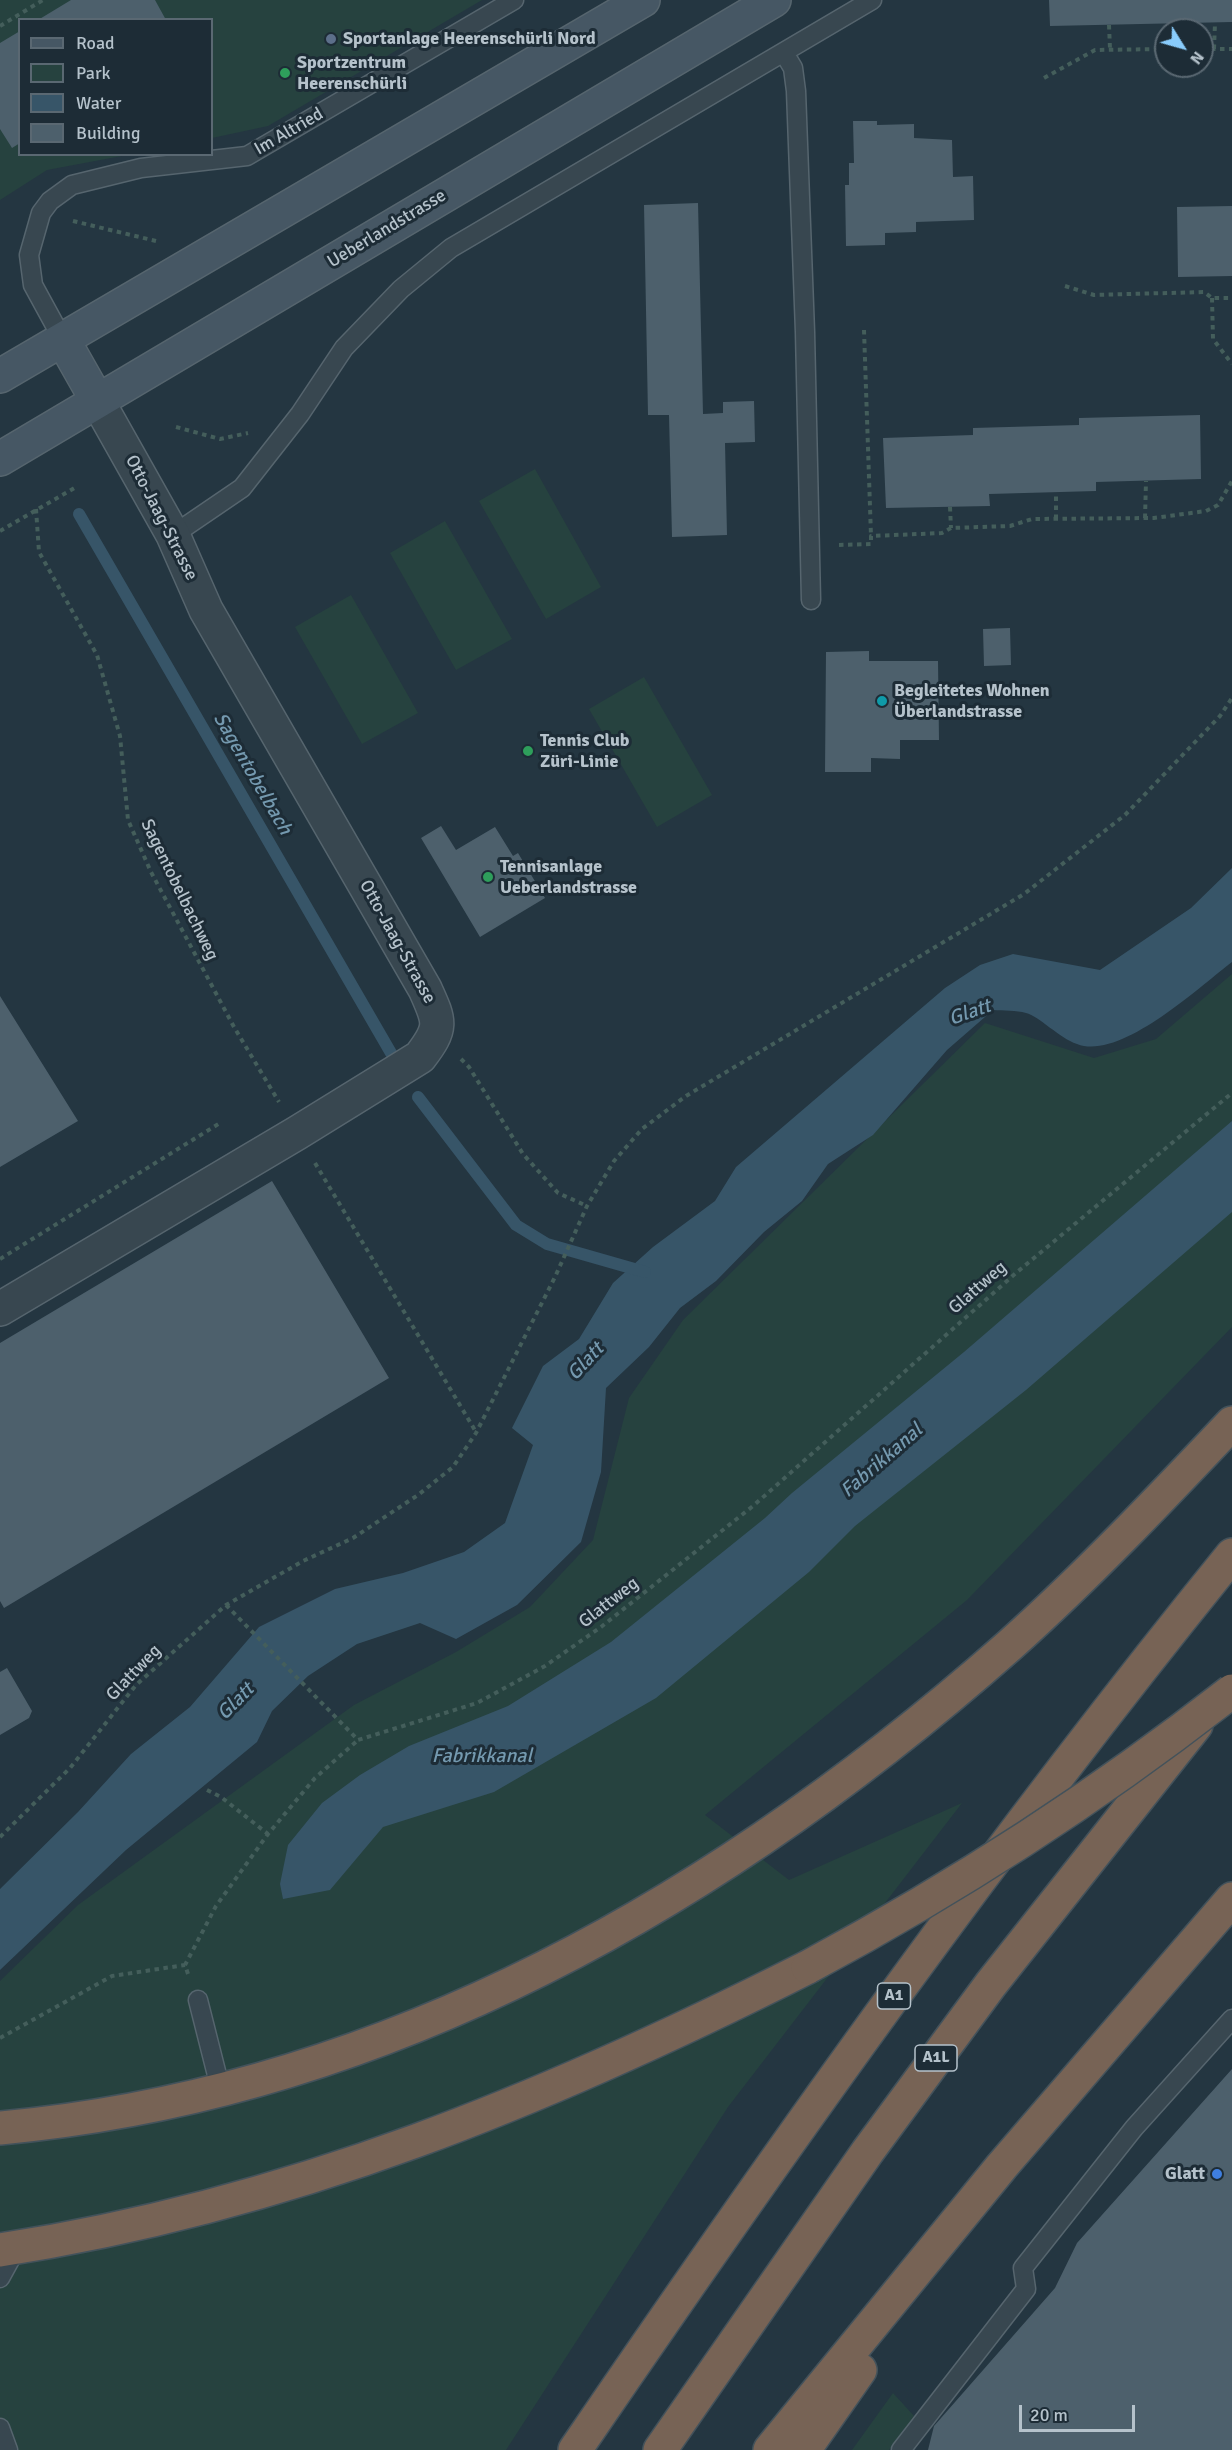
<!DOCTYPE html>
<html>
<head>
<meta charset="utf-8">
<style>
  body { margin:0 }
  #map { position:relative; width:1232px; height:2450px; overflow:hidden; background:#243641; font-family:Signika,sans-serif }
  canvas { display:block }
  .legend { position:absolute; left:18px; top:18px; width:195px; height:138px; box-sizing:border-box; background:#1d2c36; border:2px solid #5a6872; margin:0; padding:8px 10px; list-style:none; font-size:18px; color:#b5c2cb }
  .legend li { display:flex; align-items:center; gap:12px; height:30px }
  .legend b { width:30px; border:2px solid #5a6872 }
  .north { position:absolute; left:1154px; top:18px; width:60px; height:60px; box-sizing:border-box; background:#1d2c36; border:2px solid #5a6872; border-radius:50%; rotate:127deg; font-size:16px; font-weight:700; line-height:24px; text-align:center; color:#b5c2cb }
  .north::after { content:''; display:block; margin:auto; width:21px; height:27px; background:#89ccfc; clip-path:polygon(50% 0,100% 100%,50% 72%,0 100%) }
  .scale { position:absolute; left:1019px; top:2405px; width:116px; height:27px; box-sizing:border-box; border:3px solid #b5c2cb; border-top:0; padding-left:8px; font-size:18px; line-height:21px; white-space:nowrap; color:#b5c2cb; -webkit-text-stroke:4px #1d2c36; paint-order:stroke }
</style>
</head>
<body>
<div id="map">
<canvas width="1232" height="2450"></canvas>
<ul class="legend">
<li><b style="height:8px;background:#465764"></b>Road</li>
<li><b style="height:16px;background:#26423f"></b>Park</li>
<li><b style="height:16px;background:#375568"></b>Water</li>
<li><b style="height:16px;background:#4d606c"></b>Building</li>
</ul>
<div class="north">N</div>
<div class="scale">20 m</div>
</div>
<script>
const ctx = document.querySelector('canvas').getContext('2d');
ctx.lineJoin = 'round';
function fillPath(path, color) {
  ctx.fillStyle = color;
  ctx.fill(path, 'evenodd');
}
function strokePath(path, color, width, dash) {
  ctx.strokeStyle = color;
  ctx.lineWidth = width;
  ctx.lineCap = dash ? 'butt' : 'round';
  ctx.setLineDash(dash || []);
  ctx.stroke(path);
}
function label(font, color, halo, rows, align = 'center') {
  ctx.font = font + ' Signika,sans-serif';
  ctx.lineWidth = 6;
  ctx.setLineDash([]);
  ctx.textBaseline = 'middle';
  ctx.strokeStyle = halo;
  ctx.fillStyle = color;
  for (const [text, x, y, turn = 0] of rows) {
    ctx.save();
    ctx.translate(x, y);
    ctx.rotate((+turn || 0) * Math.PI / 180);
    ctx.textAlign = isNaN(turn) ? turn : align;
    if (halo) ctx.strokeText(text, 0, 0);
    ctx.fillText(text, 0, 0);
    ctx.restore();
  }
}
fillPath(new Path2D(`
  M 0,0 L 482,0 L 268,126 L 212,138 L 212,20 L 20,20 L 20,154 L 127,155 L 47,170 L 0,200 Z
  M 535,469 L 601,587 L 546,619 L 479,501 Z
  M 445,521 L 512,639 L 456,670 L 390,553 Z
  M 351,595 L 418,713 L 362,744 L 295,627 Z
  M 644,677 L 712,795 L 657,827 L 589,709 Z
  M 1232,974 L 1232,1327 L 967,1600 L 705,1815 L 789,1880 L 962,1803 L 728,2107 L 506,2450 L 0,2450 L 0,1981 L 78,1905 L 354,1705 L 456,1652 L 530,1607 L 593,1540 L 629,1398 L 683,1320 L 985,1023 L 1094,1058 L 1156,1039 Z
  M 893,2393 L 914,2416 L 889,2450 L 852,2450 Z`), '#26423f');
fillPath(new Path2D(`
  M 1232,868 L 1232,962 C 1198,988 1120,1061 1077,1044 C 1059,1038 1039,1016 1026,1013 C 1016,1010 1004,1011 993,1010 L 947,1050 L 873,1135 L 828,1164 L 802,1201 L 764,1232 L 716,1281 L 680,1308 L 649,1347 L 606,1388 L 601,1472 L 581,1542 L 517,1605 L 456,1639 L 420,1623 L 357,1644 L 308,1676 L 272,1711 L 257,1742 L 126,1850 L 0,1970 L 0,1889 L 78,1812 L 131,1754 L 190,1707 L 259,1627 L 335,1589 L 403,1573 L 464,1552 L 505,1523 L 533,1445 L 512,1428 L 543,1366 L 579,1339 L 613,1283 L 653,1247 L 715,1201 L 736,1167 L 945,988 L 980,965 L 1013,954 L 1100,970 L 1191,908 Z
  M 1232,1121 L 1232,1212 L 1026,1390 L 855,1526 L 809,1572 L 656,1698 L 494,1792 L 383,1827 L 330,1890 L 283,1899 L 280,1884 L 288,1845 L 322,1803 L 360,1775 L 409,1746 L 508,1706 L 611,1642 L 765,1518 L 792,1493 L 964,1352 Z`), '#375568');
strokePath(new Path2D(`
  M 79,514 L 391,1053
  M 418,1097 L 516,1225 L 547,1244 L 645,1272`), '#375568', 12);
fillPath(new Path2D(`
  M 71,0 L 155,0 L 166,20 L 38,20 Z
  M 1049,0 L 1232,0 L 1232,22 L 1050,26 Z
  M 20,31 L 20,143 L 12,148 L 0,129 L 0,43 Z
  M 853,121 L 877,121 L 877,125 L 914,124 L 914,138 L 952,140 L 953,177 L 973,176 L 974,220 L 916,222 L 916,232 L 885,233 L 885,245 L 846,246 L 845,185 L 849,185 L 849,163 L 854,163 Z
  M 698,203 L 703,414 L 723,413 L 723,402 L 754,401 L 755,442 L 725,443 L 727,535 L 672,537 L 669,415 L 648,415 L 644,205 Z
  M 1232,206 L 1232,276 L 1178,277 L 1177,207 Z
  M 1200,415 L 1201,479 L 1096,482 L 1096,491 L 989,494 L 990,506 L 886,508 L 883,438 L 973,435 L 973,428 L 1079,425 L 1079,418 Z
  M 1010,628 L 1011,665 L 984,666 L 983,629 Z
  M 869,651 L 869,661 L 938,661 L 939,740 L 900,740 L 900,759 L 871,758 L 871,772 L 825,772 L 826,652 Z
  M 441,826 L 456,850 L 495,827 L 513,856 L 518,853 L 545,898 L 480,937 L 421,838 Z
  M 0,996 L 78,1121 L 0,1167 Z
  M 272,1181 L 389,1378 L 4,1608 L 0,1601 L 0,1343 Z
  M 7,1668 L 32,1711 L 29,1718 L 0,1735 L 0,1672 Z
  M 1232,2069 L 1232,2450 L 928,2450 L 934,2426 L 1055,2288 L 1077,2243 Z`), '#4d606c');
const lane = new Path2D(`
  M 784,53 L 793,68 L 796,91 L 805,332 L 811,600
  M 63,340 L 33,285 L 29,255 L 41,213 L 50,201 L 72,185 L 141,168 L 247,156 L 514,0
  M 173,535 L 242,488 L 300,414 L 344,348 L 401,289 L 451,248 L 872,0
  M 198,2000 L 221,2091
  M 0,2278 L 17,2247
  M 0,2428 L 8,2450
  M 901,2450 L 1026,2289 L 1023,2268 L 1134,2128 L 1232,2019`);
const street = new Path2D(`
  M 0,1309 L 297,1133 L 420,1057 C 443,1027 440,1022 425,989 L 206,610 L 173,535 L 97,400`);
const secondary = new Path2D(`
  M 63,340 L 97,400
  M 0,376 L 643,0
  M 0,459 L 774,0`);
const highway = new Path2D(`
  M 0,2128 C 386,2093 724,1898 1010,1645 C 1088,1575 1160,1499 1232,1423
  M 0,2250 C 291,2205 547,2099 808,1967
  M 575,2450 C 784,2144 998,1843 1232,1555
  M 660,2450 L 868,2151 L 991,1984 L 1196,1725
  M 770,2450 L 1002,2166 L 1232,1899
  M 804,2450 L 860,2370`);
strokePath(lane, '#56656e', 21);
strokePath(street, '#56656e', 36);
strokePath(secondary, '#56656e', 36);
strokePath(highway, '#43525b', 36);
strokePath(new Path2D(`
  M 1109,25 L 1110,49
  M 0,26 L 43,0
  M 1202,49 L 1232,49
  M 1214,49 L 1215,23
  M 1044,78 L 1095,50 L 1166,49
  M 73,221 L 156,241
  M 1065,286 L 1094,295 L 1204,292 L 1212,298 L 1232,298
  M 1212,298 L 1213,339 L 1232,364
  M 864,330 L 871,536
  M 176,427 L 220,439 L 248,433
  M 950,507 L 951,528
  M 36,509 L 39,552 L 97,655 L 120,736 L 128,820 L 151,872 L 234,1027 L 279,1102
  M 1145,518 L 1146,481
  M 1056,519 L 1056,492
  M 0,531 L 76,487
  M 839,545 L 871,544 L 871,536 L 942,533 L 951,528 L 1010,526 L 1032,519 L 1154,518 L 1206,511 L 1218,505 L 1232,481
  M 461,1059 L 469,1067 L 523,1154 L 558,1193 L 587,1206
  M 315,1163 L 476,1432
  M 0,1259 L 220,1123
  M 226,1605 L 358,1740 L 477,1703 L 545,1666 L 601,1627 L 753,1506 L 1016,1273 L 1232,1093
  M 207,1790 L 221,1797 L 268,1834
  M 0,1837 L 70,1768 L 136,1685 L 226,1605 L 303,1561 L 353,1538 L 418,1495 L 453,1467 L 476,1433 L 555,1277 L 587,1206 L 614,1161 L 642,1129 L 686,1096 L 1024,894 L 1125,815 L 1220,716 L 1232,698
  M 188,1974 L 185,1965 L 216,1906 L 268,1834 L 315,1778 L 358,1740
  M 0,2038 L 112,1976 L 185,1965`), '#445e5b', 4, [4.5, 4.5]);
strokePath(lane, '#384750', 18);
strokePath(street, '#384750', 33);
strokePath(secondary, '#465764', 33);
strokePath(highway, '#776355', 33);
const highwayBridge = new Path2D(`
  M 808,1967 C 957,1887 1098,1796 1232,1691`);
strokePath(highwayBridge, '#43525b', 36, []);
strokePath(highwayBridge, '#776355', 33);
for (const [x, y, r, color] of [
  [331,39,6,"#5c6f8a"],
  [285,73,6,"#2e9e5b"],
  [882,701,6,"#0f9aa8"],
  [528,751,6,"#2e9e5b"],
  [488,877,6,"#2e9e5b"],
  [1217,2174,6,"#3f7fe0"]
]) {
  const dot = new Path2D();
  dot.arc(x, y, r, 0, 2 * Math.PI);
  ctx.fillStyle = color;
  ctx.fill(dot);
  strokePath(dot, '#1d2c36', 2);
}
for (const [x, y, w] of [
  [894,1996,33],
  [936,2058,42]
]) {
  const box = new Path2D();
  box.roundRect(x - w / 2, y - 13, w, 26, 4.5);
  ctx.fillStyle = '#1d2c36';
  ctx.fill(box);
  strokePath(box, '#b5c2cb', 1.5);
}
label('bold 16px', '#b5c2cb', null, [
  ["A1",894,1996],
  ["A1L",936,2058]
]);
label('bold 18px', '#b5c2cb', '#1d2c36', [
  ["Sportanlage Heerenschürli Nord",343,39],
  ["Sportzentrum",297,63],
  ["Heerenschürli",297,84],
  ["Begleitetes Wohnen",894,691],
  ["Überlandstrasse",894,712],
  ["Tennis Club",540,741],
  ["Züri-Linie",540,762],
  ["Tennisanlage",500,867],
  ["Ueberlandstrasse",500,888],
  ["Glatt",1205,2174,"right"]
], 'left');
label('18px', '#b5c2cb', '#1d2c36', [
  ["Im Altried",289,132,-30],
  ["Ueberlandstrasse",387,229,-31],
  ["Otto-Jaag-Strasse",161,518,63],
  ["Sagentobelbachweg",179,890,64],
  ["Otto-Jaag-Strasse",397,942,61],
  ["Glattweg",978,1288,-41],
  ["Glattweg",609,1603,-38],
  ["Glattweg",134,1673,-46]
]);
label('italic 20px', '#7499af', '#1d2c36', [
  ["Sagentobelbach",252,774,60],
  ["Glatt",970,1013,-19],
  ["Glatt",586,1362,-47],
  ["Fabrikkanal",882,1461,-41],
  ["Glatt",236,1702,-45],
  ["Fabrikkanal",482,1757]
]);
</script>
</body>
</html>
